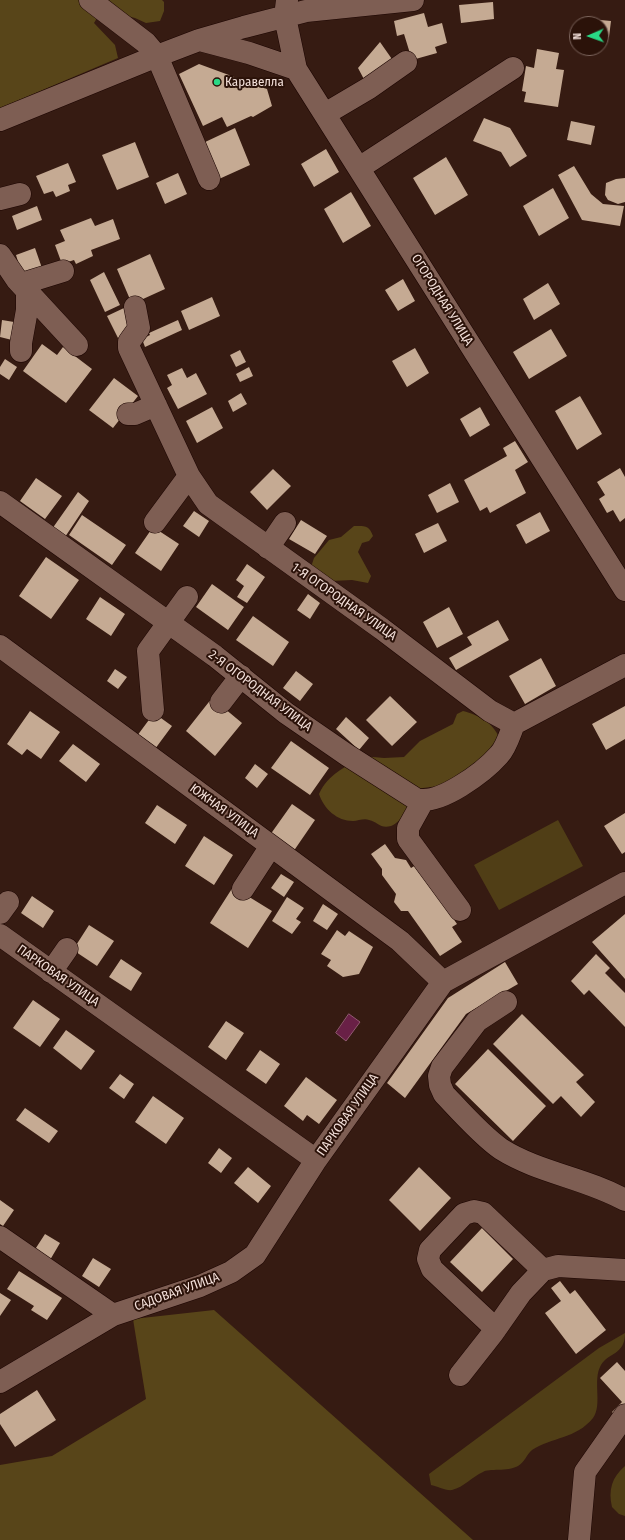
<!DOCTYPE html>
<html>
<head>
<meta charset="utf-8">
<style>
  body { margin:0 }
  #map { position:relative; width:625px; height:1540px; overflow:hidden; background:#361b12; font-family:"Fira Sans Condensed",sans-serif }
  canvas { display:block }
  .north { position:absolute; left:569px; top:16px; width:40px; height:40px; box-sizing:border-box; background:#2b1209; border:1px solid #7b645c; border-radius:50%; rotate:268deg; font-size:11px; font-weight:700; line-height:16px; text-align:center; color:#f2dfd9 }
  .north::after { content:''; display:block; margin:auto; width:14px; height:18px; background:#29d885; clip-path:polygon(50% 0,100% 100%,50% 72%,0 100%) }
</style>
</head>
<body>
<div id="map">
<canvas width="625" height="1540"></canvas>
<div class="north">N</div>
</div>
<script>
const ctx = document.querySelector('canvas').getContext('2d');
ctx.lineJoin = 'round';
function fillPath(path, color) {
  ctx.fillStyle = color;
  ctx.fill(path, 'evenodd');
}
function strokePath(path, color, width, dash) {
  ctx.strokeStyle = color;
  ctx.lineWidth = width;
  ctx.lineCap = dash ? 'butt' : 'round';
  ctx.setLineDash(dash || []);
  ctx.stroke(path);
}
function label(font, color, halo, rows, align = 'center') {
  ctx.font = font + ' "Fira Sans Condensed",sans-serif';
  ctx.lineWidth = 4;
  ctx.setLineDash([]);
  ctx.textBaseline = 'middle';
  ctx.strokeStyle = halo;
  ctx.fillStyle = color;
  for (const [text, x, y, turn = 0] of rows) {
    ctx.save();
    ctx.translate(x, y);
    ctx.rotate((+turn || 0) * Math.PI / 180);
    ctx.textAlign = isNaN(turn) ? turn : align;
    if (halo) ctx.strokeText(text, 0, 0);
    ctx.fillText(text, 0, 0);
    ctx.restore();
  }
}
fillPath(new Path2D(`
  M 558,820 L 583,866 L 499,910 L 474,865 Z
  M 625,1333 C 625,1355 609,1352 601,1365 C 592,1380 603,1405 593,1418 C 576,1439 552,1437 532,1450 C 527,1454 524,1463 518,1466 C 507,1472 489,1468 483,1472 C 472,1477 464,1487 452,1490 C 446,1491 437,1486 431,1485 L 429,1474 L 599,1348 Z
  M 625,1466 L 625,1516 L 619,1514 L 612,1507 C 608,1490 612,1477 625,1466 Z`), '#503e16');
fillPath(new Path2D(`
  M 0,0 L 162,0 L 164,2 L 164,11 L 160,21 L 146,23 L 135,18 L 115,13 L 97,18 L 94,23 L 115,45 L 118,58 L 0,108 Z
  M 354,526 C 365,526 369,525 373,536 L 369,541 L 362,543 L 358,552 L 371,576 L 368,583 L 352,580 L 332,581 L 311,567 L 314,558 L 329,540 L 341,537 Z
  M 463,711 C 479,715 495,724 500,740 L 482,764 L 438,786 L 408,790 L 407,811 C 403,816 397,824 391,826 C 380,829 378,822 369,820 C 364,818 358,821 353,821 C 337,821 324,809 319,794 C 329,773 344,769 362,756 L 384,758 L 404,757 L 420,741 L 453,724 L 457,714 Z
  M 214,1310 L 473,1540 L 0,1540 L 0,1465 L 52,1456 L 146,1399 L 133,1319 Z`), '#584519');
const water = new Path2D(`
  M 349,1014 L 360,1022 L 346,1041 L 336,1033 Z`);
fillPath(water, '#692046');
strokePath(water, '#925972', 1);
fillPath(new Path2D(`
  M 493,2 L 494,19 L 461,23 L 459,5 Z
  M 424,13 L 428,27 L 442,23 L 447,43 L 435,47 L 437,53 L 412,60 L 404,34 L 397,36 L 394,21 Z
  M 590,19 L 611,21 L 609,37 L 601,36 L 601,24 L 589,24 Z
  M 380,42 L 394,62 L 366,83 L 358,68 Z
  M 537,49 L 559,53 L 556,69 L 564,70 L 558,107 L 524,102 L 526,92 L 522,91 L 526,66 L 534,68 Z
  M 199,64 L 267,89 L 272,106 L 253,117 L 251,116 L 227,127 L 222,117 L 203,126 L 179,74 Z
  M 484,118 L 510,128 L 527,156 L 510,167 L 501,152 L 473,141 Z
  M 571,121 L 595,126 L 591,145 L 567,140 Z
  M 235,128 L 250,165 L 219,179 L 203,143 Z
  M 135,142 L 149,177 L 117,190 L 102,155 Z
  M 326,149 L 339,172 L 314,187 L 301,164 Z
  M 446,157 L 468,195 L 435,215 L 413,178 Z
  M 68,163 L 76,182 L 68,185 L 70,191 L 56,197 L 53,191 L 44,194 L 36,176 Z
  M 574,166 L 591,194 L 603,204 L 624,206 L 620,226 L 582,220 L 558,175 Z
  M 178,173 L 187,194 L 165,204 L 156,183 Z
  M 625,178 L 625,202 L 618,204 L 608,200 L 605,195 L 606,183 L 616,179 Z
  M 553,188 L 569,218 L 539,236 L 523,206 Z
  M 351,192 L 371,226 L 343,243 L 324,209 Z
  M 37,206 L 42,220 L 17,230 L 12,216 Z
  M 91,218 L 95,226 L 113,219 L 120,239 L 91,250 L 93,256 L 76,264 L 74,260 L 62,264 L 55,245 L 65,241 L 60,230 Z
  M 35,248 L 43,271 L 23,278 L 16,255 Z
  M 150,254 L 165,289 L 132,304 L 117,269 Z
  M 104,272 L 120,305 L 105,312 L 90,280 Z
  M 403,279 L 415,301 L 398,311 L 385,290 Z
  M 548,283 L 560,304 L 534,320 L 523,299 Z
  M 212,297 L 220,316 L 189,330 L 181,311 Z
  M 124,308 L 134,330 L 118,338 L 107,316 Z
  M 2,320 L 20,323 L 16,341 L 0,337 Z
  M 178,320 L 182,330 L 145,347 L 142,339 L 150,335 L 149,333 Z
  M 551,329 L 567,356 L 529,379 L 513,352 Z
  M 42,344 L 57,355 L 63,347 L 92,369 L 66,403 L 23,371 Z
  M 415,348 L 429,373 L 407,387 L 392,361 Z
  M 240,350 L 246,362 L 236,367 L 230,355 Z
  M 5,359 L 17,367 L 9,380 L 0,374 L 0,367 Z
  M 249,367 L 253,376 L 240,382 L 236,374 Z
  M 182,368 L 187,378 L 196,373 L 207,394 L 178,409 L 167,388 L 172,385 L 167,375 Z
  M 114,378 L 138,396 L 113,428 L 89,410 Z
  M 241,393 L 247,404 L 233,412 L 228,401 Z
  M 580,396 L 602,434 L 577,450 L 555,411 Z
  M 212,407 L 223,428 L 197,443 L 186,421 Z
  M 480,407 L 490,425 L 470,437 L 460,419 Z
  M 515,441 L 528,462 L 515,470 L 526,493 L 490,513 L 487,507 L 480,511 L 464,480 L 507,456 L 503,448 Z
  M 620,468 L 625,477 L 625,518 L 620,522 L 613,510 L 607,513 L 599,499 L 605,495 L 597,482 Z
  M 273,469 L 291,486 L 267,510 L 250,492 Z
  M 36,478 L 62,496 L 45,519 L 20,501 Z
  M 450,483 L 459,502 L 437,513 L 428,495 Z
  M 78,492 L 89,501 L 65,537 L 52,529 Z
  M 194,511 L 209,521 L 199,537 L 183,526 Z
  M 540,512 L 550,531 L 526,544 L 516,525 Z
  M 82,515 L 126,545 L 112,565 L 69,535 Z
  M 301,520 L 327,536 L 315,554 L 289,539 Z
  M 438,523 L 447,541 L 424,553 L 415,534 Z
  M 153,527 L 179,544 L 161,571 L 135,553 Z
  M 46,557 L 79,580 L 51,619 L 19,596 Z
  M 247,564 L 265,577 L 247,603 L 237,597 L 244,586 L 236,580 Z
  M 212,584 L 244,607 L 228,630 L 196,607 Z
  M 308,594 L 320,603 L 310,619 L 297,610 Z
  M 100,597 L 125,614 L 111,636 L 86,619 Z
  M 449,607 L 463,634 L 437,648 L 423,622 Z
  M 253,616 L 289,642 L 273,666 L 236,640 Z
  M 498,620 L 509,640 L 456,670 L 449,658 L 472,645 L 467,637 Z
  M 541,658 L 556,686 L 525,704 L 509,676 Z
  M 115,669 L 127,677 L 118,689 L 107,681 Z
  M 296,671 L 313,684 L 300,701 L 283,688 Z
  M 390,696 L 417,722 L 392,746 L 366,720 Z
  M 212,698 L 242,723 L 215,756 L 186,731 Z
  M 625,706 L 625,739 L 606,750 L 592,724 Z
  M 30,711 L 60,732 L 41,759 L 27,749 L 22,755 L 7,744 Z
  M 154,713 L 172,726 L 155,749 L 137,736 Z
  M 346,717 L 369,738 L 359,750 L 336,729 Z
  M 291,741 L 329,768 L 310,795 L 271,768 Z
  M 73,744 L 100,764 L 86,782 L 59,761 Z
  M 255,764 L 268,774 L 257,788 L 245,778 Z
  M 292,804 L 315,820 L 293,852 L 270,835 Z
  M 157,805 L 187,825 L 175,844 L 145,823 Z
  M 625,813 L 625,852 L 622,854 L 604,826 Z
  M 204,836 L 233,855 L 214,885 L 185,866 Z
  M 385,844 L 395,858 L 406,860 L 411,868 L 416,865 L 457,924 L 452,927 L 462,942 L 440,956 L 408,911 L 401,911 L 394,902 L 396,894 L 382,875 L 382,869 L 371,854 Z
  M 281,874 L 294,882 L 284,897 L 271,888 Z
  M 233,887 L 272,911 L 248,948 L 210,923 Z
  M 32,896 L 54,911 L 43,928 L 21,913 Z
  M 287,897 L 304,908 L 296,919 L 301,922 L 292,934 L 272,921 Z
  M 323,904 L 338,914 L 327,930 L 313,921 Z
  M 625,914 L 625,979 L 592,942 Z
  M 89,925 L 114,941 L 97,966 L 73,950 Z
  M 337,930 L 345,936 L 349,931 L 373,947 L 359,974 L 343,977 L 327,966 L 331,960 L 321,954 Z
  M 596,954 L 610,968 L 605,973 L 625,993 L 625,1027 L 589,990 L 584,995 L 571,981 Z
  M 121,959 L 142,973 L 131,991 L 109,977 Z
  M 505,962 L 518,984 L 466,1014 L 405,1098 L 387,1083 L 448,998 Z
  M 33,1000 L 60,1019 L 40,1047 L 13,1028 Z
  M 522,1014 L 584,1075 L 576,1082 L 595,1102 L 581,1117 L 561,1096 L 553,1104 L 493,1044 Z
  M 226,1021 L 244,1033 L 226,1060 L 208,1047 Z
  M 66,1030 L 95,1051 L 81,1070 L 53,1048 Z
  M 488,1049 L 546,1106 L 513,1141 L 455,1084 Z
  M 260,1050 L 280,1064 L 266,1084 L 246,1070 Z
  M 120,1074 L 134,1084 L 124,1099 L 109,1088 Z
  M 306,1077 L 337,1100 L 319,1124 L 307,1115 L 303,1121 L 284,1106 Z
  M 153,1096 L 184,1118 L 166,1144 L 135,1122 Z
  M 25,1108 L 58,1131 L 49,1143 L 16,1120 Z
  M 219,1148 L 232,1158 L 221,1173 L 208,1163 Z
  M 248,1167 L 271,1186 L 258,1203 L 234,1183 Z
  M 419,1167 L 451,1198 L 420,1231 L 389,1200 Z
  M 0,1200 L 14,1210 L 3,1226 L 0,1224 Z
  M 482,1228 L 513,1259 L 482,1292 L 450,1262 Z
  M 45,1234 L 60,1243 L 50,1260 L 34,1251 Z
  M 93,1258 L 111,1269 L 99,1287 L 82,1276 Z
  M 19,1271 L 62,1298 L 47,1320 L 31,1310 L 34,1306 L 7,1289 Z
  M 560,1281 L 570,1294 L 575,1290 L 606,1330 L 576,1354 L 545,1313 L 561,1301 L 551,1288 Z
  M 0,1293 L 11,1300 L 0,1316 Z
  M 617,1362 L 625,1371 L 625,1426 L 612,1412 L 622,1402 L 600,1378 Z
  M 37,1390 L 56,1420 L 15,1447 L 0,1424 L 0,1414 Z`), '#c5aa93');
const minor = new Path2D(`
  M 90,0 L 146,43 L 157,56 L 209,179
  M 287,0 L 285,17 L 296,69 L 625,590
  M 200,40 L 249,53 L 296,69
  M 325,114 L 369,88 L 406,62
  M 0,120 L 157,56 L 199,40 L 244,27 L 306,11 L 413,0
  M 359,168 L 513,68
  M 0,199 L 20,194
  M 0,255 L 17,280 L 77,345
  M 21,284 L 63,271
  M 135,307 L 139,328 L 129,342 L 129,348 L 189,476 L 208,504 L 382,629 L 490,711 L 514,724 L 625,665
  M 21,351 L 21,343 L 27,310 L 27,290
  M 128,414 L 135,414 L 156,405
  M 0,502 L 215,656 L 286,713 L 347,755 L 416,799 C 439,806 484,772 499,755 C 506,748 510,734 514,724
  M 155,522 L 189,476
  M 268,548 L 285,523
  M 0,646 L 400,941 L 443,982
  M 221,702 L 241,676
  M 153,710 L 148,651 L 187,597
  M 423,801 L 408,828 L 408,839 L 460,910
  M 243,889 L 271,846
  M 0,913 L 8,902
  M 0,935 L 316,1160 L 443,982 L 625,883
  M 51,972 L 67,949
  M 506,1002 L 477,1021 L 442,1067 L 439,1076 L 440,1085 L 444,1094 C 460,1111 482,1136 501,1149 C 539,1173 586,1178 625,1200
  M 0,1237 L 113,1315
  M 496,1329 L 432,1269 L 428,1259 L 430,1250 L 464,1214 L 474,1211 L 483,1213 L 543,1270
  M 460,1375 L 493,1333 L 521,1293 L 543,1270 L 558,1266 L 625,1270
  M 0,1382 L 113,1315 L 200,1286 L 231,1272 L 255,1255 L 316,1160
  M 579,1540 L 585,1472 L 625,1415`);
strokePath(minor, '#1c0501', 23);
strokePath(minor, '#7e5e53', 22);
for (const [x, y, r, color] of [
  [217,82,4,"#29d885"]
]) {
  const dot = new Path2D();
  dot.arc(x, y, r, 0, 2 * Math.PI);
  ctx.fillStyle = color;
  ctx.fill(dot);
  strokePath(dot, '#2b1209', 1.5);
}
label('13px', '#f2dfd9', '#2b1209', [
  ["Каравелла",225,82]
], 'left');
label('13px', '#f2dfd9', '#2b1209', [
  ["ОГОРОДНАЯ УЛИЦА",442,300,58],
  ["1-Я ОГОРОДНАЯ УЛИЦА",344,602,35],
  ["2-Я ОГОРОДНАЯ УЛИЦА",260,691,37],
  ["ЮЖНАЯ УЛИЦА",224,811,36],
  ["ПАРКОВАЯ УЛИЦА",58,976,35],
  ["ПАРКОВАЯ УЛИЦА",348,1115,-55],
  ["САДОВАЯ УЛИЦА",177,1292,-20]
]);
</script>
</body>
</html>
